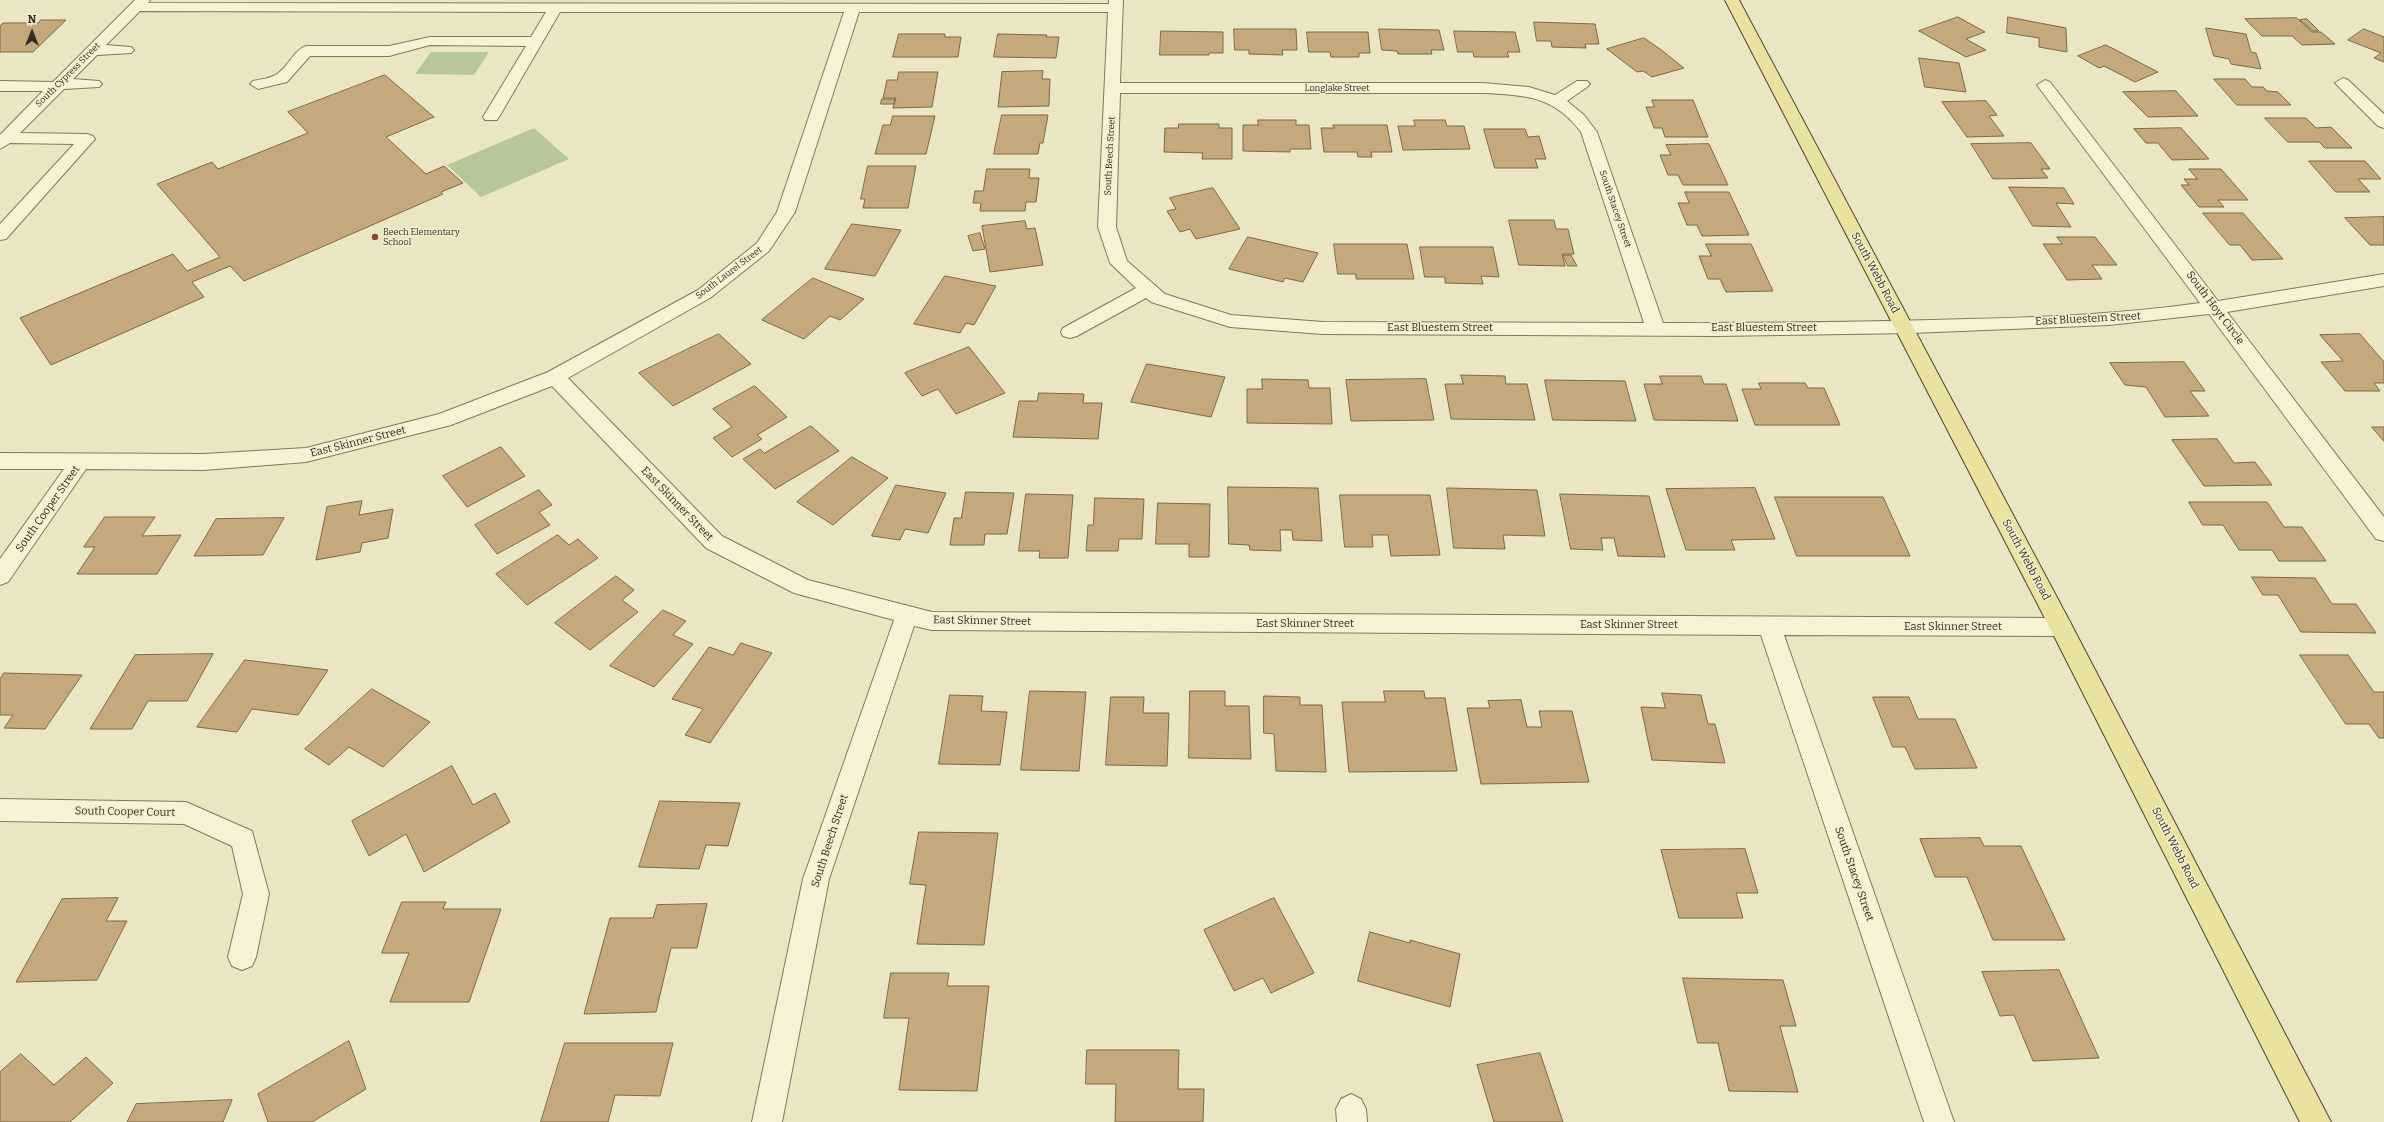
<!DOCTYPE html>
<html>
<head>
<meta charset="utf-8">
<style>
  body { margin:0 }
  #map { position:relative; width:2384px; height:1122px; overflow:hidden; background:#eae6c4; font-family:Bitter,serif }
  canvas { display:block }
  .north { position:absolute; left:12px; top:12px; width:40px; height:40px; -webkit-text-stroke:3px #f2efd3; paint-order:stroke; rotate:0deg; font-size:11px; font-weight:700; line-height:16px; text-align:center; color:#342d1f }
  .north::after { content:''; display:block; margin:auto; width:14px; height:18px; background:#342d1f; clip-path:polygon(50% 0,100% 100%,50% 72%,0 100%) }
</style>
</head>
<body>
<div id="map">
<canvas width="2384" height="1122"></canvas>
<div class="north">N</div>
</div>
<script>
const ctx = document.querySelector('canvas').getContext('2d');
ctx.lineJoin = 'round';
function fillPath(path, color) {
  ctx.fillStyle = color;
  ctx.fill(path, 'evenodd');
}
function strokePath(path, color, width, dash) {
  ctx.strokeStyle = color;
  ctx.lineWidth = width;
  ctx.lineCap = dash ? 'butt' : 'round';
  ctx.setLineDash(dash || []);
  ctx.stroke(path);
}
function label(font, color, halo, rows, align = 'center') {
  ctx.font = font + ' Bitter,serif';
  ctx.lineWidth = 3;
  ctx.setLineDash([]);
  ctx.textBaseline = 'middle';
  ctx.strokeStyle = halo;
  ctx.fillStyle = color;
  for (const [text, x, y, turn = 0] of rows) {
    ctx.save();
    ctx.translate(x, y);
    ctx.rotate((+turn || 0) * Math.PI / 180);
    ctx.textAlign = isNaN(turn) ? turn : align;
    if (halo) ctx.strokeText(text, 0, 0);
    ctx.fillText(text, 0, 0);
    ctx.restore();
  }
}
fillPath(new Path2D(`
  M 431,52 L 489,52 L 474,75 L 415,74 Z
  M 534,128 L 569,159 L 481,197 L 447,165 Z`), '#b8c799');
const building = new Path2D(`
  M 1958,17 L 1985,32 L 1966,39 L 1986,50 L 1966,57 L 1919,31 Z
  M 2008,17 L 2066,28 L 2067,52 L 2039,47 L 2039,38 L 2007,33 Z
  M 2297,18 L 2312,32 L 2321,32 L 2335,44 L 2302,45 L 2292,36 L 2262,36 L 2245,19 Z
  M 2307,19 L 2319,31 L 2313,31 L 2300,20 Z
  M 41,20 L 66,20 L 33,52 L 0,52 L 0,26 L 3,23 L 38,23 Z
  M 1534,22 L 1595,24 L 1599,44 L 1585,44 L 1586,48 L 1552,47 L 1551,41 L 1537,41 Z
  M 2206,28 L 2246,34 L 2251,52 L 2256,53 L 2261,69 L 2231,64 L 2229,59 L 2214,56 Z
  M 1234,29 L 1296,29 L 1297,50 L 1282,50 L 1283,55 L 1249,54 L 1249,50 L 1235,50 Z
  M 1379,29 L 1439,30 L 1444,50 L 1431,50 L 1432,54 L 1398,54 L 1397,51 L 1382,50 Z
  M 2364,29 L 2384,37 L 2384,62 L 2374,58 L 2381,53 L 2348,40 Z
  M 1161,31 L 1223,32 L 1223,53 L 1209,53 L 1209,55 L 1160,55 Z
  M 1454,31 L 1515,32 L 1520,52 L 1507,52 L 1509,57 L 1474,57 L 1473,52 L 1458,52 Z
  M 1307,32 L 1368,32 L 1370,53 L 1359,53 L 1359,57 L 1331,57 L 1330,52 L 1309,52 Z
  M 899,34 L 945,34 L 945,37 L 961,37 L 958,57 L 893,57 Z
  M 998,34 L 1047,35 L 1046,37 L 1059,37 L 1056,58 L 994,57 Z
  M 1644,38 L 1660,49 L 1684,68 L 1652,77 L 1643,71 L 1637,72 L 1607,49 Z
  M 2106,45 L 2158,72 L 2135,82 L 2104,66 L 2099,68 L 2078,56 Z
  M 1919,58 L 1959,63 L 1966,92 L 1925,87 Z
  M 1043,71 L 1042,79 L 1050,79 L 1049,106 L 998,107 L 1002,72 Z
  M 899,72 L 938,72 L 932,107 L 893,108 L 896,98 L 883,98 L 887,80 L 897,80 Z
  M 385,75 L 434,117 L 386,137 L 426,174 L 444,166 L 463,183 L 441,192 L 443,194 L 244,281 L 230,266 L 192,282 L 204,297 L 51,365 L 20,318 L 173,254 L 187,271 L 220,257 L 157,184 L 212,162 L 218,169 L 308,133 L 288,112 Z
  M 2214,79 L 2245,79 L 2252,87 L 2263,87 L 2267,91 L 2278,92 L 2291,105 L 2237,105 Z
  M 2176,91 L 2198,116 L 2148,117 L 2123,92 Z
  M 882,99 L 895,99 L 894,104 L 881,104 Z
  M 1652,100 L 1693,100 L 1708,137 L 1665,137 L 1662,128 L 1654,128 L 1646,107 L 1654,107 Z
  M 1986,101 L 1997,115 L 1989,116 L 2004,136 L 1967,137 L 1942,102 Z
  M 1002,115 L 1048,115 L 1043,143 L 1040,143 L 1038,154 L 994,154 Z
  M 893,116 L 935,116 L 926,154 L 875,154 L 883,125 L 890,125 Z
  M 2265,118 L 2306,118 L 2316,128 L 2331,127 L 2352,148 L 2325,148 L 2319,142 L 2288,142 Z
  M 1258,120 L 1296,120 L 1296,125 L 1309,125 L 1311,149 L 1290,149 L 1290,152 L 1243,151 L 1243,125 L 1258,125 Z
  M 1414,120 L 1445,120 L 1447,126 L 1464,126 L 1470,149 L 1403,150 L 1398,126 L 1415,126 Z
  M 1179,124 L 1219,124 L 1219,128 L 1232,128 L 1232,159 L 1202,159 L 1203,153 L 1164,152 L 1165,128 L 1178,128 Z
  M 1333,125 L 1387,125 L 1392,152 L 1371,152 L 1372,157 L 1358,157 L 1357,152 L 1324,152 L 1321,128 L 1334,128 Z
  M 2181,128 L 2209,159 L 2172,160 L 2158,143 L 2146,143 L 2134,129 Z
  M 1484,129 L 1525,129 L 1528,137 L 1539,136 L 1546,159 L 1535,159 L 1538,168 L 1495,168 Z
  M 2031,143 L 2050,169 L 2041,169 L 2048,178 L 1993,179 L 1971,144 Z
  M 1709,144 L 1728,185 L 1683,185 L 1678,175 L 1668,175 L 1660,155 L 1671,155 L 1666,145 Z
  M 2309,161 L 2365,161 L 2381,179 L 2358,179 L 2370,192 L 2336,192 Z
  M 868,166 L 916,166 L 908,208 L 863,208 L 865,199 L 861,199 Z
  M 987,169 L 1030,169 L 1029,178 L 1039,178 L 1036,202 L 1026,202 L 1025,211 L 980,211 L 981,203 L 973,203 L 975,191 L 983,191 Z
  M 2189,169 L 2221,169 L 2248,200 L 2218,200 L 2224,207 L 2199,207 L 2181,185 L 2189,185 L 2184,179 L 2197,179 Z
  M 2009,187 L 2064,188 L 2074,204 L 2056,203 L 2071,227 L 2033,226 Z
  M 1213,188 L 1240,229 L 1196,239 L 1190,229 L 1180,232 L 1167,211 L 1176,209 L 1170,198 Z
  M 1685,192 L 1729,192 L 1749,235 L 1702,236 L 1697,225 L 1687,225 L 1678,203 L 1689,203 Z
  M 2203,213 L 2243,213 L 2283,259 L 2252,260 L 2240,245 L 2230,245 Z
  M 2384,217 L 2384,245 L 2370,245 L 2345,218 Z
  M 1509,220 L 1554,220 L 1556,229 L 1568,229 L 1574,254 L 1562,254 L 1565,266 L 1519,265 Z
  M 1025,221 L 1027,229 L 1035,228 L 1043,265 L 990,272 L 982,226 Z
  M 852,224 L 901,230 L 875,276 L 825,269 Z
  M 980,233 L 985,249 L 973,251 L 968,236 Z
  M 1248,237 L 1318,253 L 1303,282 L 1285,278 L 1283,282 L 1229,269 Z
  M 2057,237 L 2095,237 L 2117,265 L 2092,265 L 2102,279 L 2067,280 L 2043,244 L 2062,244 Z
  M 1334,244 L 1407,244 L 1414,279 L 1356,279 L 1356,274 L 1338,274 Z
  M 1706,244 L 1751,244 L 1773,291 L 1726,292 L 1720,279 L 1708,279 L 1699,256 L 1711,256 Z
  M 1420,247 L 1493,247 L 1499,277 L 1481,276 L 1483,284 L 1445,283 L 1445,277 L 1425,277 Z
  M 1563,255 L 1571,255 L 1577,266 L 1568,266 Z
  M 945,276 L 996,286 L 974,325 L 966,323 L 960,333 L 914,324 Z
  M 813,278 L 864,299 L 840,320 L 830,316 L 804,339 L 762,320 Z
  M 719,334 L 751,364 L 673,406 L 639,373 Z
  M 2360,334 L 2384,362 L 2384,383 L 2374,383 L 2380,391 L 2345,391 L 2321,362 L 2343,361 L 2320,335 Z
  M 969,347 L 1005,393 L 956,414 L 938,389 L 922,396 L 905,373 Z
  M 2184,362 L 2205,391 L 2190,391 L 2209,416 L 2165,417 L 2146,387 L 2125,385 L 2110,363 Z
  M 1147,364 L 1225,377 L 1211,417 L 1131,402 Z
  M 1461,375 L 1505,376 L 1506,384 L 1527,384 L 1535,420 L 1451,419 L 1445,384 L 1463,384 Z
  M 1660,376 L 1701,376 L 1704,384 L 1726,384 L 1738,421 L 1654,420 L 1644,384 L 1662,384 Z
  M 1262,379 L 1308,380 L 1309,388 L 1330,388 L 1332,424 L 1247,423 L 1247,389 L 1262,389 Z
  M 1426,379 L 1434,420 L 1351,421 L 1346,380 Z
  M 1545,380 L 1625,381 L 1636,421 L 1553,420 Z
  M 1759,383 L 1805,383 L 1808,388 L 1824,388 L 1840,425 L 1755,425 L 1742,389 L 1761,389 Z
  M 755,386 L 787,417 L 757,435 L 762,439 L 732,457 L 713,438 L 732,427 L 713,409 Z
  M 1039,393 L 1084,394 L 1083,403 L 1102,403 L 1098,439 L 1013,437 L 1019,401 L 1037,401 Z
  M 811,426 L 839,451 L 775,489 L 743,459 L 760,449 L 764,453 Z
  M 2372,427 L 2384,427 L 2384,441 Z
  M 2217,439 L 2234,463 L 2255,462 L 2272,485 L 2204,486 L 2172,440 Z
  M 501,447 L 525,476 L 467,507 L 443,476 Z
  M 852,457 L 888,478 L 833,525 L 797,502 Z
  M 896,485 L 946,493 L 928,533 L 905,529 L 900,540 L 872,536 Z
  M 1228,487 L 1318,488 L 1322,541 L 1293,540 L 1292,530 L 1280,530 L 1281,551 L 1250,550 L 1249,545 L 1229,544 Z
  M 1447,488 L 1537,490 L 1545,536 L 1503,535 L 1505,549 L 1454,548 Z
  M 1755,488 L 1775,539 L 1731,540 L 1735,550 L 1686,550 L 1666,489 Z
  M 539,490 L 552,505 L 539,512 L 550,525 L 497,554 L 475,525 Z
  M 966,492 L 1014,493 L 1007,534 L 985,534 L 984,545 L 950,545 L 954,518 L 961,518 Z
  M 1026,494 L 1073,495 L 1068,558 L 1039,558 L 1040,551 L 1019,551 Z
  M 1560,494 L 1649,496 L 1665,557 L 1618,556 L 1614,538 L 1601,538 L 1603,550 L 1571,549 Z
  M 1340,495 L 1430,495 L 1440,555 L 1391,556 L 1388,535 L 1372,535 L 1373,547 L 1345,547 Z
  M 1775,497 L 1883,497 L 1910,556 L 1797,556 Z
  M 1095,498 L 1144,499 L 1142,539 L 1119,539 L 1118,551 L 1086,551 L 1088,525 L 1093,525 Z
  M 362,501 L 359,515 L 393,509 L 388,538 L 362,543 L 360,552 L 316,560 L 327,507 Z
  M 2189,502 L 2267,502 L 2284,527 L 2302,527 L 2326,561 L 2279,561 L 2272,550 L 2239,550 L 2223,525 L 2203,525 Z
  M 1158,503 L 1210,504 L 1209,557 L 1189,557 L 1189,544 L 1156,544 Z
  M 105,517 L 155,517 L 142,536 L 181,535 L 157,574 L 77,574 L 95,547 L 84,547 Z
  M 284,518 L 263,555 L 194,556 L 216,519 Z
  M 558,535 L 569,545 L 578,539 L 598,558 L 527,605 L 496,574 Z
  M 616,576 L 634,590 L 622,600 L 638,612 L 590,650 L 555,623 Z
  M 2252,577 L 2315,578 L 2332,604 L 2356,604 L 2376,633 L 2301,632 L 2278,595 L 2263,595 Z
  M 663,610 L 686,621 L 673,635 L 693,644 L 654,687 L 610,666 Z
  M 741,643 L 772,653 L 710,743 L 685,735 L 703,709 L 672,699 L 709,647 L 733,655 Z
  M 213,654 L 187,701 L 148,701 L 132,729 L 90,729 L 135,655 Z
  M 2300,655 L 2348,655 L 2374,692 L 2384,692 L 2384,738 L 2379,738 L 2369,724 L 2346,724 Z
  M 245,660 L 328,670 L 298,715 L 252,709 L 237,732 L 197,727 Z
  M 4,673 L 82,675 L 45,729 L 4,728 L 13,715 L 0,715 L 0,679 Z
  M 372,689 L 430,722 L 383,767 L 349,747 L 329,765 L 305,749 Z
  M 1030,691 L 1086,692 L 1079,771 L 1021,770 Z
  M 1190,691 L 1225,691 L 1225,706 L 1249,706 L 1251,759 L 1189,758 Z
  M 1384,691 L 1424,691 L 1425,698 L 1445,698 L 1457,771 L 1349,772 L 1342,702 L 1385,702 Z
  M 1662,693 L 1701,695 L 1708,724 L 1715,724 L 1725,763 L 1652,760 L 1641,707 L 1665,708 Z
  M 950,695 L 983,696 L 981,711 L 1007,712 L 1000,765 L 939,764 Z
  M 1264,696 L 1300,697 L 1300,705 L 1322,705 L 1326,772 L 1276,771 L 1274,734 L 1264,733 Z
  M 1111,697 L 1144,697 L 1143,713 L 1169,713 L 1167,766 L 1106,765 Z
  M 1873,697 L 1909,697 L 1918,719 L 1955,719 L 1977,768 L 1915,769 L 1905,747 L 1893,747 Z
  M 1521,700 L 1527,727 L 1542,727 L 1539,711 L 1572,711 L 1589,782 L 1481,784 L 1467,708 L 1490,708 L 1488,701 Z
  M 452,766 L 473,805 L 495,793 L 510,822 L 424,872 L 406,834 L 369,856 L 352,821 Z
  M 660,801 L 740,803 L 728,846 L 706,845 L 699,869 L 639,867 Z
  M 919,832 L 998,833 L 984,945 L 917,944 L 926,885 L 910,884 Z
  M 1980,838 L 1984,846 L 2021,846 L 2065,940 L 1993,940 L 1967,877 L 1935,877 L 1920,839 Z
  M 1745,849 L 1758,893 L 1736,893 L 1743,918 L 1679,918 L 1661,850 Z
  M 118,898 L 106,921 L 127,921 L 97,980 L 16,982 L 62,899 Z
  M 1274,898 L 1314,973 L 1271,993 L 1263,978 L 1234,991 L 1204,930 Z
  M 402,902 L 446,902 L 443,909 L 501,909 L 469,1002 L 390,1002 L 409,953 L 382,953 Z
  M 707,904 L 697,948 L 671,948 L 656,1012 L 584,1014 L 610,918 L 653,918 L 657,905 Z
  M 1370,932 L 1410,943 L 1410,940 L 1460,954 L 1450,1007 L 1358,981 Z
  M 2059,970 L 2099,1058 L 2033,1061 L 2014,1015 L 2000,1016 L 1982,972 Z
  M 891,973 L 949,973 L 947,986 L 989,986 L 977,1091 L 899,1090 L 909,1018 L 884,1018 Z
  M 1683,978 L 1783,980 L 1796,1026 L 1780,1026 L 1798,1092 L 1729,1091 L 1718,1043 L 1698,1043 Z
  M 349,1041 L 366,1089 L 312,1122 L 268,1122 L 258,1094 Z
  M 565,1043 L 673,1043 L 660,1096 L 615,1095 L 608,1122 L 541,1122 Z
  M 1087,1050 L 1179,1050 L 1178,1089 L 1204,1089 L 1203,1122 L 1115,1122 L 1116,1084 L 1086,1084 Z
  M 1540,1053 L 1563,1122 L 1494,1122 L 1477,1065 Z
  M 21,1054 L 54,1085 L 86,1057 L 113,1083 L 70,1122 L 0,1122 L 0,1072 Z
  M 232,1100 L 223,1122 L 127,1122 L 136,1104 Z`);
fillPath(building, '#c4a97d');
strokePath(building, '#7f6844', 1);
const minor = new Path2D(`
  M 135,0 L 150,0 L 148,3 L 1109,4 L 1109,0 L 1123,0 L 1120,83 L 1483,83 L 1529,87 L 1555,95 L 1577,81 L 1587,81 L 1590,84 L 1587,87 L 1567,101 L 1584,115 L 1597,132 L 1663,323 C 1765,323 1866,322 1968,319 C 2046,317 2123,314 2200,303 L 2037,85 L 2045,80 L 2050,82 L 2218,301 L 2384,274 L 2384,286 L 2227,312 L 2384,517 L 2384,541 L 2376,539 L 2209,314 L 2109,325 L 1912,333 L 1716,336 L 1323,334 L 1230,327 L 1151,302 L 1146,298 L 1077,336 L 1070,338 L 1063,336 L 1061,332 L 1063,328 L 1136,288 L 1110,263 L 1098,227 L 1108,12 L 859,12 L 795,212 L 769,251 L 710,298 L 568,378 L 722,536 L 808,580 L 932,612 L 2061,618 L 2069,620 L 2072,627 L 2069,634 L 2061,636 L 1784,635 L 1954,1122 L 1924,1122 L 1761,635 L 932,630 L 914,626 L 829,879 L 782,1122 L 752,1122 L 803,879 L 894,620 L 794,593 L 706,548 L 552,386 L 451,425 L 306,462 L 204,470 L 86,469 L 8,582 L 0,585 L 0,559 L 64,469 L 0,469 L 0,453 L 204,454 L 306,448 L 439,414 L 548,372 L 698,290 L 757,243 L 777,212 L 844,12 L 560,12 L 499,117 L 497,120 L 485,120 L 483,117 L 526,46 L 430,45 L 389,56 L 310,56 L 287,82 L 258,89 L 250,84 L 253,81 C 261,79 269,79 277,74 C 288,67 294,50 306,46 L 389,46 L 430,37 L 531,37 L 546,12 L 140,11 L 106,45 L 131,47 L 134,50 L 131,53 L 97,55 L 73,79 L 99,81 L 102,84 L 99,87 L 64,89 L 20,133 L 87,134 L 93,136 L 95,139 L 6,239 L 0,240 L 0,224 L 74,144 L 10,143 L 0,149 L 0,135 L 43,91 L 0,91 L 0,81 L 53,82 ZM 1120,93 L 1483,93 C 1525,95 1554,96 1581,132 L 1644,323 L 1323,322 L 1231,315 L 1165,294 L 1127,261 L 1116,227 Z
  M 2343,78 L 2348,80 L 2384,114 L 2384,128 L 2378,126 L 2335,83 Z
  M 0,799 L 186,802 L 252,831 L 269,894 L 256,957 L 252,966 L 242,970 L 232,966 L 228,957 L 243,894 L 232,846 L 184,824 L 0,821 Z
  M 1351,1094 L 1361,1099 L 1366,1109 L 1367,1122 L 1337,1122 L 1336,1109 L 1341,1099 Z`);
const major = new Path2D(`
  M 1725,0 L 1739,0 L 2069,620 L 2331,1122 L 2300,1122 L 2051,630 Z`);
strokePath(minor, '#82785c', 2);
strokePath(major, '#514630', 2);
fillPath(minor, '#f5f2d6');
fillPath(major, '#eae29f');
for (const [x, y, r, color] of [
  [375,237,4,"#8c4432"]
]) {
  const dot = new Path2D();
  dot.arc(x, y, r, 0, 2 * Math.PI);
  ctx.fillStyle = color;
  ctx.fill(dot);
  strokePath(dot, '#f2efd3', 1.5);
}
label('9px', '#342d1f', '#f2efd3', [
  ["South Cypress Street",68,75,-45],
  ["Longlake Street",1337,88],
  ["South Beech Street",1110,156,-87],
  ["South Stacey Street",1615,209,71],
  ["South Laurel Street",729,273,-37]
]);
label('9px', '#342d1f', '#f2efd3', [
  ["Beech Elementary",383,232],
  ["School",383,242]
], 'left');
label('11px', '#342d1f', '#f2efd3', [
  ["South Webb Road",1875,273,62],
  ["South Hoyt Circle",2215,308,53],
  ["East Bluestem Street",2088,319,-3],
  ["East Bluestem Street",1440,328],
  ["East Bluestem Street",1764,328],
  ["East Skinner Street",358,442,-14],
  ["East Skinner Street",677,504,46],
  ["South Cooper Street",48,509,-55],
  ["South Webb Road",2026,560,62],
  ["East Skinner Street",982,621,1],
  ["East Skinner Street",1305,624],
  ["East Skinner Street",1629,625],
  ["East Skinner Street",1953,627],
  ["South Cooper Court",125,812,1],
  ["South Beech Street",830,841,-72],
  ["South Webb Road",2175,848,63],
  ["South Stacey Street",1854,874,71]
]);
</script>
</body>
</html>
